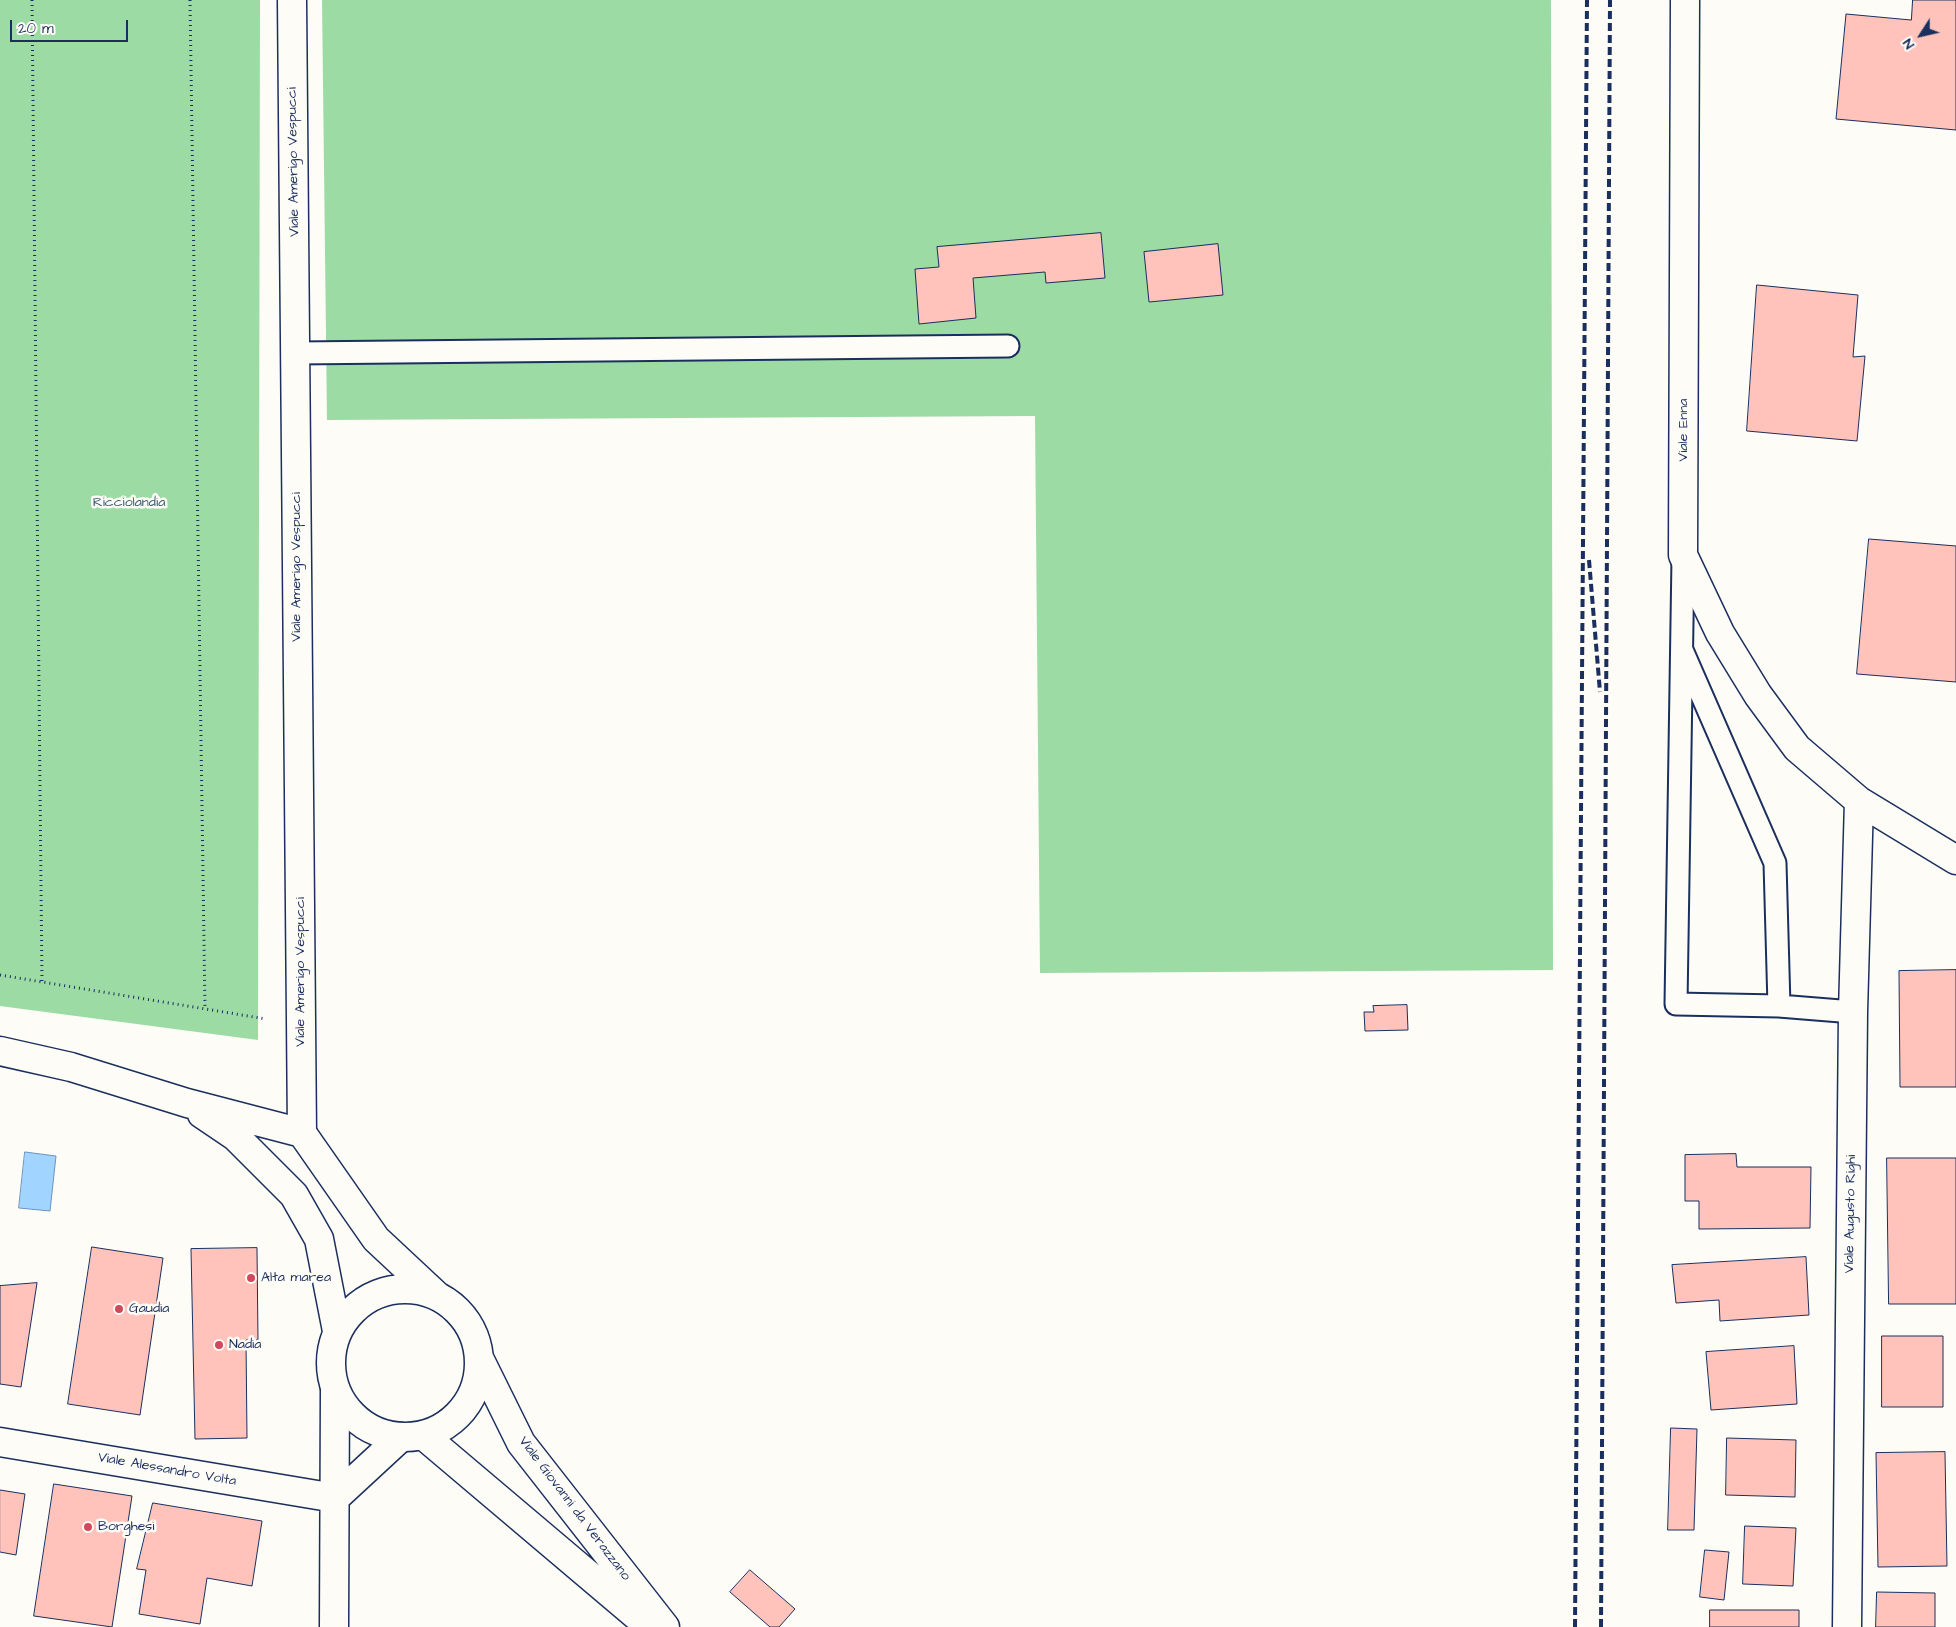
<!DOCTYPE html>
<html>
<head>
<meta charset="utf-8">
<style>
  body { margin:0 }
  #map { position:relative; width:1956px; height:1627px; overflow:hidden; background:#fdfcf7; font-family:"Architects Daughter",sans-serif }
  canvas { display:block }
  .north { position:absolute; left:1896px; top:10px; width:50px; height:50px; -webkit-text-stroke:4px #fdfcf7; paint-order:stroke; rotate:235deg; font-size:14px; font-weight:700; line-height:20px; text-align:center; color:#1b2f5e }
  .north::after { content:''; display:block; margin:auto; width:18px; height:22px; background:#1b2f5e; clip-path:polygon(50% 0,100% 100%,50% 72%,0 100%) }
  .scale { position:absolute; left:10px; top:20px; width:118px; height:22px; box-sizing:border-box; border:2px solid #1b2f5e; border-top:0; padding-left:6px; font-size:15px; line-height:18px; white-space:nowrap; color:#1b2f5e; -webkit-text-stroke:4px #fdfcf7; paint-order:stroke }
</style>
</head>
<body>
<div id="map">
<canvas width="1956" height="1627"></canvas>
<div class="north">N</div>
<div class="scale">20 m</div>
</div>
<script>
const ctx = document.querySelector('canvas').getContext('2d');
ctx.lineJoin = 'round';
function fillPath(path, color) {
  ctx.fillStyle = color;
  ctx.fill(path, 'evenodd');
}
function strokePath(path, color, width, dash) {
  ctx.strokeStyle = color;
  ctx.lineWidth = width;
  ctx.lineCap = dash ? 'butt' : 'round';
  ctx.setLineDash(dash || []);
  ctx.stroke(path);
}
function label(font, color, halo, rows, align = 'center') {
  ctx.font = font + ' "Architects Daughter",sans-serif';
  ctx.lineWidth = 5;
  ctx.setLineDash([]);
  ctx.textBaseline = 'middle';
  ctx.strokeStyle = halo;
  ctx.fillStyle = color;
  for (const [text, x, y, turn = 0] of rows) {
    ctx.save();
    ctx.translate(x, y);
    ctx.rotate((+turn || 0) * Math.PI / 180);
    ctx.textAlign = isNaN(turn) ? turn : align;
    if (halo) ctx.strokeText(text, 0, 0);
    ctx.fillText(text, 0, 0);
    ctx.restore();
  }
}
fillPath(new Path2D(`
  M 0,0 L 260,0 L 258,1040 L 0,1006 Z
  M 322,0 L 1551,0 L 1553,970 L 1040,973 L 1035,416 L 327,420 Z`), '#9cdba3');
const water = new Path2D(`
  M 25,1152 L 56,1156 L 50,1211 L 19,1208 Z`);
fillPath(water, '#a1d5ff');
strokePath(water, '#6b93bf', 1);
const building = new Path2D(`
  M 1913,0 L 1956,0 L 1956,130 L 1836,119 L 1846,14 L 1911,20 Z
  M 1101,233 L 1105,278 L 1046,283 L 1045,272 L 973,278 L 976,318 L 919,324 L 915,269 L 939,267 L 937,247 Z
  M 1218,244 L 1223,295 L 1149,302 L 1144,252 Z
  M 1757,285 L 1858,295 L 1853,357 L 1865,356 L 1857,441 L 1747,431 Z
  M 1869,539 L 1956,546 L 1956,682 L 1857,674 Z
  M 1956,970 L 1956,1087 L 1900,1087 L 1899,971 Z
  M 1407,1005 L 1408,1030 L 1365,1031 L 1364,1012 L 1374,1012 L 1373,1006 Z
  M 1736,1154 L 1737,1167 L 1811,1167 L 1810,1228 L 1699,1229 L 1699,1201 L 1685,1201 L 1685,1155 Z
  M 1887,1158 L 1956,1158 L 1956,1304 L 1889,1304 Z
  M 92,1247 L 163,1258 L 140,1415 L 68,1404 Z
  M 257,1248 L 258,1340 L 246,1340 L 247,1438 L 195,1439 L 191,1249 Z
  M 1806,1257 L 1809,1315 L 1720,1321 L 1719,1300 L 1676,1303 L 1672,1265 Z
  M 37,1283 L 21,1387 L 0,1384 L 0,1286 Z
  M 1882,1336 L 1943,1336 L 1943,1407 L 1882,1407 Z
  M 1794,1346 L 1797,1404 L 1711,1410 L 1706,1352 Z
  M 1671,1428 L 1697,1429 L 1694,1530 L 1668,1530 Z
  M 1727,1438 L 1796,1440 L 1795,1497 L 1726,1495 Z
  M 1945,1452 L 1947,1566 L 1878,1567 L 1876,1453 Z
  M 54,1484 L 132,1496 L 112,1627 L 34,1616 Z
  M 0,1490 L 25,1494 L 16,1555 L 0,1552 Z
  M 153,1503 L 262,1521 L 252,1586 L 207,1578 L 200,1624 L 139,1614 L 146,1570 L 137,1569 Z
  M 1745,1526 L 1796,1528 L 1793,1586 L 1743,1584 Z
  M 1705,1550 L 1729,1552 L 1724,1600 L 1700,1597 Z
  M 750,1570 L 795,1609 L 779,1627 L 770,1627 L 730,1592 Z
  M 1877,1592 L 1935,1593 L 1935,1627 L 1876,1627 Z
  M 1710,1610 L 1799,1610 L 1799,1627 L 1710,1627 Z`);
fillPath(building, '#ffc3bb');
strokePath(building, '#1b2f5e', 1);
const service = new Path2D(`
  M 296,353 L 1008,346
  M 1682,650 L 1775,863 L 1779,1006 L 1676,1004 L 1683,558
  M 1779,1006 L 1853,1012`);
const minor = new Path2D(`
  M 292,0 L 302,1133
  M 1685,0 L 1683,555 L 1720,633 L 1758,695 L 1797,748 L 1859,801 L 1956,860
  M 0,1442 L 335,1498
  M 335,1498 L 401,1437
  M 334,1627 L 335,1389
  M 1847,1627 L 1853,1012 L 1859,801`);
const tertiary = new Path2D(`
  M 0,1051 L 71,1067 L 187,1103 L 302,1133 L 376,1239 L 436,1295
  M 202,1114 L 236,1137 L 294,1195 L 319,1239 L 337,1331
  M331 1363a74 74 0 1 1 148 0a74 74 0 1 1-148 0Z
  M 479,1358 L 521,1443 L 665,1627
  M 423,1435 L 650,1627`);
strokePath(service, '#1b2f5e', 25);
strokePath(minor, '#1b2f5e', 31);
strokePath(tertiary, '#1b2f5e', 31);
strokePath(new Path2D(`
  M 32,0 L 42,982
  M 190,0 L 205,1009
  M 0,975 L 266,1019`), '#1b2f5e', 3, [1, 4]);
strokePath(service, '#fdfcf7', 21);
strokePath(minor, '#fdfcf7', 28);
strokePath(tertiary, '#fdfcf7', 28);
strokePath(new Path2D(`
  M 1589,560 L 1600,692
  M 1575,1627 L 1587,0
  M 1601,1627 L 1610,0`), '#1b2f5e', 4, [8, 4]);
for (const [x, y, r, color] of [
  [251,1278,5,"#d1495b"],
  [119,1309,5,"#d1495b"],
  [219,1345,5,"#d1495b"],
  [88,1527,5,"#d1495b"]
]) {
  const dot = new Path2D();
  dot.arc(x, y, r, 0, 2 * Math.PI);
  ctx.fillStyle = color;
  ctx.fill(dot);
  strokePath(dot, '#fdfcf7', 2);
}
label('14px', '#1b2f5e', '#fdfcf7', [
  ["Viale Amerigo Vespucci",294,162,-91],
  ["Viale Enna",1684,430,-90],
  ["Viale Amerigo Vespucci",297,567,-90],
  ["Viale Amerigo Vespucci",301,972,-90],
  ["Viale Augusto Righi",1851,1214,-89],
  ["Viale Alessandro Volta",167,1470,10],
  ["Viale Giovanni da Verazzano",574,1509,53]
]);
label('14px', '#3b5a6f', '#fdfcf7', [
  ["Ricciolandia",129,503]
]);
label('14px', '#1b2f5e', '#fdfcf7', [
  ["Alta marea",261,1278],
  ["Gaudia",129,1309],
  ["Nadia",229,1345],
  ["Borghesi",98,1527]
], 'left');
</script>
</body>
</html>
